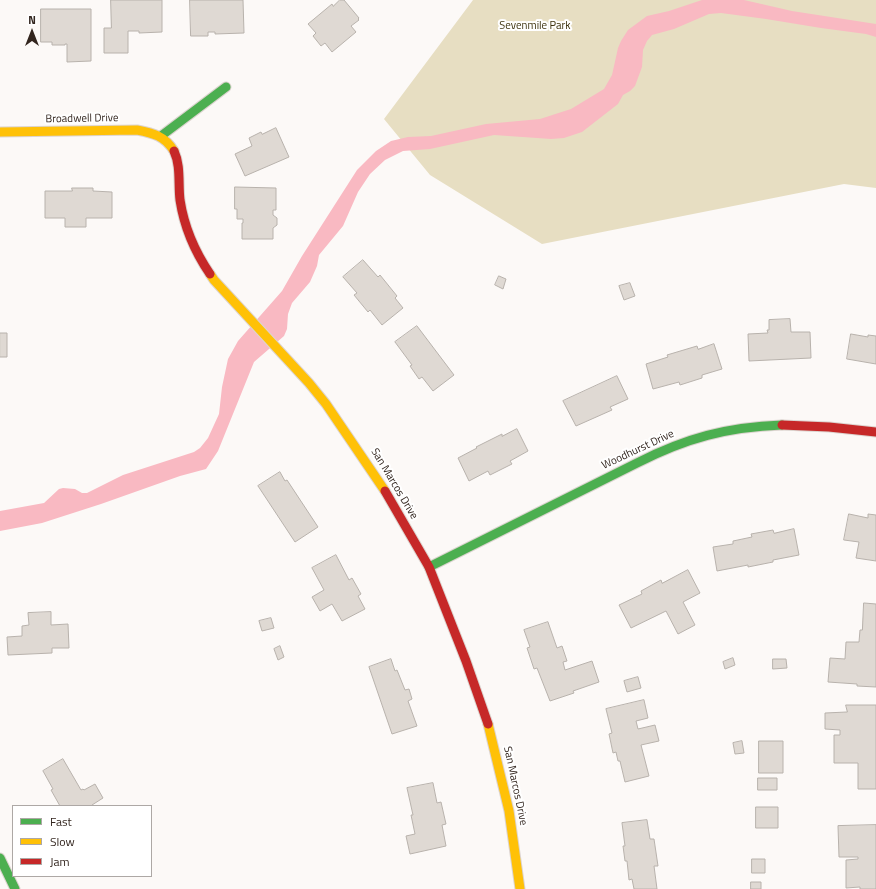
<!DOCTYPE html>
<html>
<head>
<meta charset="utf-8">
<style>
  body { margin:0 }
  #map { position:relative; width:876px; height:889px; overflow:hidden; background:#fcf9f7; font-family:"Titillium Web",sans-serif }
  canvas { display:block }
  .legend { position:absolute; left:12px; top:805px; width:140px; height:72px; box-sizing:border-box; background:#fff; border:1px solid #ada8a5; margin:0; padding:5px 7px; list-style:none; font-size:12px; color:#32251e }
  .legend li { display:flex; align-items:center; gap:8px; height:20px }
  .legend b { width:20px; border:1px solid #ada8a5 }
  .north { position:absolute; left:12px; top:12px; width:40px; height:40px; -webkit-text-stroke:3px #fff; paint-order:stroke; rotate:0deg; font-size:11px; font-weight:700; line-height:16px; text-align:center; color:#32251e }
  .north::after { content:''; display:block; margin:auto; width:14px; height:18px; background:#32251e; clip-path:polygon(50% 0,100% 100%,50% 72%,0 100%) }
</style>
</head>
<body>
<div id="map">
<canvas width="876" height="889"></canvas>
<ul class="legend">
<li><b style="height:5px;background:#4caf50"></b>Fast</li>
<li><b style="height:5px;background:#ffc107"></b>Slow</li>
<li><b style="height:5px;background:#c62828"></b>Jam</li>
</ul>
<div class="north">N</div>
</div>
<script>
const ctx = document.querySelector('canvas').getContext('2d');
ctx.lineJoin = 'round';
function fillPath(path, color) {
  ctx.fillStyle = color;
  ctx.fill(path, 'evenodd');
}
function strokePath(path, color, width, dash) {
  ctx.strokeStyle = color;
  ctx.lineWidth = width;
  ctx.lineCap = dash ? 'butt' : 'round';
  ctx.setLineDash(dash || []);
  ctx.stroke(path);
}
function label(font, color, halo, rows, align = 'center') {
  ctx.font = font + ' "Titillium Web",sans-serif';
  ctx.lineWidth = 4;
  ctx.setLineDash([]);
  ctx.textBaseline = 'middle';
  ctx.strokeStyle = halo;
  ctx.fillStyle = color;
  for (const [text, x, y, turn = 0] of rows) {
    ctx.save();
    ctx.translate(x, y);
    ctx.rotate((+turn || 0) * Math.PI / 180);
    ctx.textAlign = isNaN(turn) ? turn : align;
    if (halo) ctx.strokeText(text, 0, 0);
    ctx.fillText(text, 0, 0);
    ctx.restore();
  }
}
fillPath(new Path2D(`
  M 473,0 L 876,0 L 876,188 L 844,184 L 542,244 L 430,175 L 384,119 Z`), '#e7dec2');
fillPath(new Path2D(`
  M 702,0 L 744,0 L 792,11 L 876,24 L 876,37 L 866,34 L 821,28 L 766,19 L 721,13 L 709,14 L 674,29 L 652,35 L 647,41 L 643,50 L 642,67 L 635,86 L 630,91 L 623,95 L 618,104 L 582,132 L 564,138 L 551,139 L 494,135 L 430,149 L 403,151 L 385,160 L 370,174 L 358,192 L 343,226 L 319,255 L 317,266 L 310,282 L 292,303 L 288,314 L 287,329 L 284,336 L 254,362 L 218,451 L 206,469 L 180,476 L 101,504 L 42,523 L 0,531 L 0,511 L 44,503 L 59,489 L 63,488 L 75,489 L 82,493 L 87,493 L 123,475 L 194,452 L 200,448 L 208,438 L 219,414 L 222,387 L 228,359 L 238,341 L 282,291 L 302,256 L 357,170 L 376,151 L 391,141 L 408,137 L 431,136 L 486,124 L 540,119 L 571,109 L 604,89 L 612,75 L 618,48 L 621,41 L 628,30 L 647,16 L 669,11 Z`), '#f9b9c2');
const building = new Path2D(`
  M 111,0 L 162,0 L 162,32 L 139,33 L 139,31 L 128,31 L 128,53 L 104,53 L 104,28 L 111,28 Z
  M 190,0 L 243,0 L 244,33 L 215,34 L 215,32 L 208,32 L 208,36 L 191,36 Z
  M 340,0 L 344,0 L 359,18 L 358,19 L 359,20 L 351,26 L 356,32 L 332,52 L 325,43 L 321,46 L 313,36 L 316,33 L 308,24 L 332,4 L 333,6 Z
  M 41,9 L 91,9 L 91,61 L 67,62 L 67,44 L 65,44 L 65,45 L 52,45 L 52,42 L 41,42 Z
  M 276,128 L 289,157 L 245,176 L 235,154 L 252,146 L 249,138 L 261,132 L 262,134 Z
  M 235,187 L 276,188 L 276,210 L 273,210 L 273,215 L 277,218 L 277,225 L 273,228 L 273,239 L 242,239 L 242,223 L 243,223 L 243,219 L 237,219 L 237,209 L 235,209 Z
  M 72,188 L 93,188 L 93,191 L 112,192 L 112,218 L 86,218 L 86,227 L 65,227 L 65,218 L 45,218 L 45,191 L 72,191 Z
  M 363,260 L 378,277 L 380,275 L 397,296 L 395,298 L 403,308 L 382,325 L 370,310 L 368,312 L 354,295 L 357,293 L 343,277 Z
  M 499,276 L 506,279 L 503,289 L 495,285 Z
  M 630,283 L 635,296 L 624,300 L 619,286 Z
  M 790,319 L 791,332 L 810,332 L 811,358 L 749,361 L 748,334 L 768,333 L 767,330 L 769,330 L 769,320 Z
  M 417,326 L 454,375 L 433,391 L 422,377 L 419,379 L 410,366 L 412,365 L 395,342 Z
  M 0,333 L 7,333 L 7,357 L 0,357 Z
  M 851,334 L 868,337 L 868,335 L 876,336 L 876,364 L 847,359 Z
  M 714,344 L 722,369 L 702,375 L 702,378 L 680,385 L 679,382 L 653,389 L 646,364 L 668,357 L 667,355 L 697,346 L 698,349 Z
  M 617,376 L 628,399 L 610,407 L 612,410 L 576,426 L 563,401 Z
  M 517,429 L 528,451 L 510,461 L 512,464 L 490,475 L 488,471 L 469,481 L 458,458 L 477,448 L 476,447 L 502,434 L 502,436 Z
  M 280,472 L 285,481 L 287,480 L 318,527 L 295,542 L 258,486 Z
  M 849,514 L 868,518 L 868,514 L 876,515 L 876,561 L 856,558 L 859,542 L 844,540 Z
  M 794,529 L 799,555 L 773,560 L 773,562 L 748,567 L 748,565 L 717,571 L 713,547 L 733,544 L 733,541 L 752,537 L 751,534 L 773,530 L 774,533 Z
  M 336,555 L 349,580 L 352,578 L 361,594 L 358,596 L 365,609 L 342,621 L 332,604 L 320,611 L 312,597 L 324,590 L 312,568 Z
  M 688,570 L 700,593 L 683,602 L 695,625 L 678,634 L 666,611 L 631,628 L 619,605 L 642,594 L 641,591 L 661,580 L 662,583 Z
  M 864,603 L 876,604 L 876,687 L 857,686 L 857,684 L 828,682 L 830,658 L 845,659 L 846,642 L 859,642 L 860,630 L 862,630 Z
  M 51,612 L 51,625 L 68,624 L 69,648 L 52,648 L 52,653 L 8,655 L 7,637 L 22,636 L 22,626 L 29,625 L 28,613 Z
  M 271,618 L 274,628 L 262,631 L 259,621 Z
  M 548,622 L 557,648 L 562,646 L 567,661 L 563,662 L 565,670 L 592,661 L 599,682 L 573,691 L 574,693 L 550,701 L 537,668 L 534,669 L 527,648 L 530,647 L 524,630 Z
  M 280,646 L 284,657 L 278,660 L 274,649 Z
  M 733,658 L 735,665 L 725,669 L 723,662 Z
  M 391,659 L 395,671 L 397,670 L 405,690 L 409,689 L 412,699 L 408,701 L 417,726 L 392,734 L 369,667 Z
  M 773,659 L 786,659 L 787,668 L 773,669 Z
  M 638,677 L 641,688 L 627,692 L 624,681 Z
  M 644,700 L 648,718 L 636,721 L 638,729 L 655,725 L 659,741 L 641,745 L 649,776 L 625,782 L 620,761 L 618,761 L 616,752 L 613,753 L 609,734 L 612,733 L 606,709 Z
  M 846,705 L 876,705 L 876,789 L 858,789 L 858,763 L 834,763 L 834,735 L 840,735 L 840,730 L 825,729 L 825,713 L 847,712 Z
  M 742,741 L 744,753 L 735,754 L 733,743 Z
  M 759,741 L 783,741 L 783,773 L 759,773 Z
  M 63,759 L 81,790 L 83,789 L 84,790 L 95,784 L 103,798 L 92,805 L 92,806 L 60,806 L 51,790 L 53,789 L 43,771 Z
  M 758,778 L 777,778 L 777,790 L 758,790 Z
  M 433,783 L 437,803 L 441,802 L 446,824 L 442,825 L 446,846 L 410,854 L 406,836 L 415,834 L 411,815 L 413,815 L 407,788 Z
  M 756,807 L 778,807 L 778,828 L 756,828 Z
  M 647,820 L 650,839 L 654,839 L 658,866 L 654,866 L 657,889 L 634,889 L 632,879 L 629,880 L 627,861 L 625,861 L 623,846 L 625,846 L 622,823 Z
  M 876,825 L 876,889 L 860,889 L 860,887 L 846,888 L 846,860 L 858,859 L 858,857 L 839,857 L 838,826 Z
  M 752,859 L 765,859 L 765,873 L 752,873 Z
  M 751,882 L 761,882 L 761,889 L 751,889 Z`);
fillPath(building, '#dfd9d3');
strokePath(building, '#b8b2ac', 1);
const fast = new Path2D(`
  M 161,136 L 226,87
  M 429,567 L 637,463 C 686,438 727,427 782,425
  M 0,858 L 15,889`);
const slow = new Path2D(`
  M 0,132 L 137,130 C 153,133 165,136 174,151
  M 210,274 L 214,280 L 309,383 L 326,404 L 385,491
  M 488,724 L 509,811 L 520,889`);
const jam = new Path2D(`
  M 174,151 C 181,166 178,183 180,200 C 184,226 195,252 210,274
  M 782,425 L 829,427 L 876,432
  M 385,491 L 429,567 L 466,661 L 488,724`);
strokePath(fast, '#dcd4cf', 11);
strokePath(slow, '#dcd4cf', 11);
strokePath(jam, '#dcd4cf', 11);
strokePath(fast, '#4caf50', 9);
strokePath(slow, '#ffc107', 9);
strokePath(jam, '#c62828', 9);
label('11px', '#3c310c', '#fff', [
  ["Sevenmile Park",535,26]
]);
label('11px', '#32251e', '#fff', [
  ["Broadwell Drive",82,119,-1],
  ["Woodhurst Drive",638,450,-25],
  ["San Marcos Drive",394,484,59],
  ["San Marcos Drive",515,786,78]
]);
</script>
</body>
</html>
